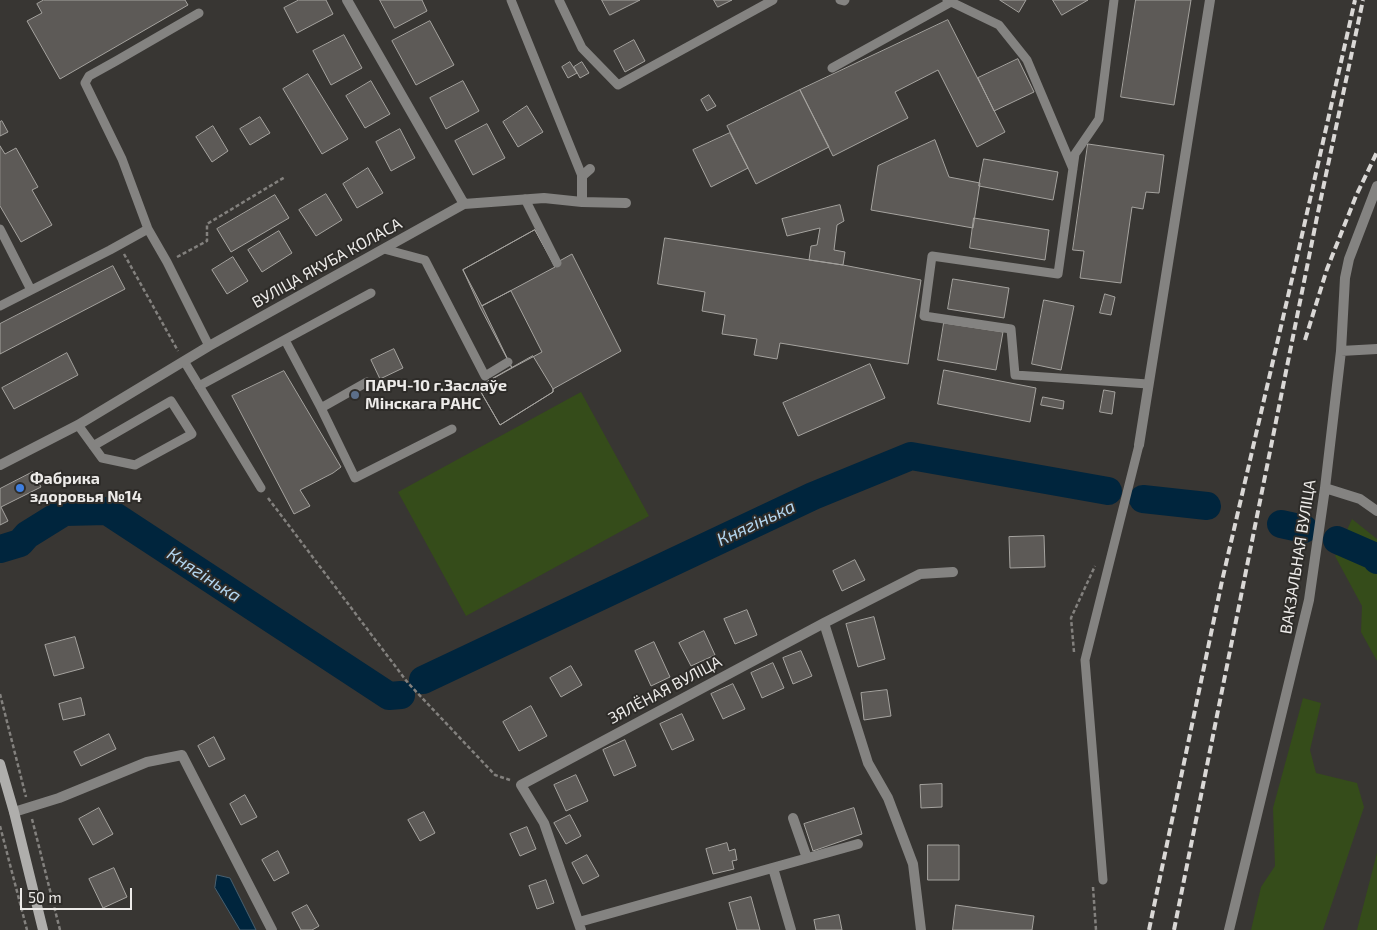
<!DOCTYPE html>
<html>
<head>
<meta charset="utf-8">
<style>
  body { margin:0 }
  #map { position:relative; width:1377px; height:930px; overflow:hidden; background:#383633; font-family:"Exo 2",sans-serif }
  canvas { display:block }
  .scale { position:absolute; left:20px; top:888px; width:112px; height:22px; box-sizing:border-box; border:2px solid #edebe9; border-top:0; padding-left:6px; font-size:15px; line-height:18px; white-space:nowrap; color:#edebe9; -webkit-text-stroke:4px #2e2c29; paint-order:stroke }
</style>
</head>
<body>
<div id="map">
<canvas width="1377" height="930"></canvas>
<div class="scale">50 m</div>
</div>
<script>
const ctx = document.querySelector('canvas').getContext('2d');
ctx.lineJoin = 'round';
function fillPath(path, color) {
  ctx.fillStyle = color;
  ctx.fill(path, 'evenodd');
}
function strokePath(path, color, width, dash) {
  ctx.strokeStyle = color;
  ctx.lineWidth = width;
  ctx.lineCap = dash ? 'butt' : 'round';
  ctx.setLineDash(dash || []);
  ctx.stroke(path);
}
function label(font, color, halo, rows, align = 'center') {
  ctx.font = font + ' "Exo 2",sans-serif';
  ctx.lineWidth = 4;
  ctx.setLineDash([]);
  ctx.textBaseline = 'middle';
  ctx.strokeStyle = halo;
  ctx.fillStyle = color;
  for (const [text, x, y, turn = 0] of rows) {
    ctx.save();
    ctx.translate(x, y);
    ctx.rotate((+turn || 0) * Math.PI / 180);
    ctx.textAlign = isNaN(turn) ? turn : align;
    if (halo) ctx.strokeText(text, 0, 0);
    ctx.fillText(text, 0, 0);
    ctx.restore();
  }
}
fillPath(new Path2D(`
  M 581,392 L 649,516 L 466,616 L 398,492 Z
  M 1352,519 L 1377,539 L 1377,661 L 1361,632 L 1362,606 L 1335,556 Z
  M 1303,698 L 1321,703 L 1310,750 L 1316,773 L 1357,783 L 1364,807 L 1323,930 L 1251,930 L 1261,887 L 1275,866 L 1273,808 Z
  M 1377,853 L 1377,930 L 1357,930 Z`), '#354c1a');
const water = new Path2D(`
  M 217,875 L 230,878 L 256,930 L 240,930 L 215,888 Z`);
fillPath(water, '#00253d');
strokePath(water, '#476071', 1);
strokePath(new Path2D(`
  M 1143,499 L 1207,506
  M 1281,524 L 1304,529
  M 1337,540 L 1376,557 L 1377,560
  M 0,549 L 20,543 L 27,535 L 64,512 L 107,511 L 389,696 L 401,695
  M 423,680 L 813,496 L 911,456 L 1108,491`), '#00253d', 28);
const building = new Path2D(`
  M 44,0 L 185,0 L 188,5 L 60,79 L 27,21 L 42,13 L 37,4 Z
  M 299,0 L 326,0 L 333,14 L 297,33 L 284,8 Z
  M 380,0 L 422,0 L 427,11 L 395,28 Z
  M 602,0 L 640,0 L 610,15 Z
  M 714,0 L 732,0 L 718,7 Z
  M 1000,0 L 1026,0 L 1019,12 Z
  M 1053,0 L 1088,0 L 1062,15 Z
  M 1136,0 L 1191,0 L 1174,105 L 1121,97 Z
  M 948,20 L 1005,132 L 977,147 L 938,70 L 895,92 L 908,118 L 833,156 L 800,90 Z
  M 430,21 L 454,65 L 416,85 L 392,41 Z
  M 344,35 L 362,68 L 331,85 L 313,51 Z
  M 634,40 L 645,61 L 625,72 L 614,51 Z
  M 1018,59 L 1034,92 L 994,111 L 978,78 Z
  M 570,62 L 577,73 L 568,78 L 562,67 Z
  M 582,62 L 589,73 L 580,78 L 574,67 Z
  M 308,74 L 348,139 L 322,154 L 283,89 Z
  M 371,81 L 390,114 L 365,128 L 346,96 Z
  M 463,81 L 479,111 L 446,129 L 430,98 Z
  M 800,90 L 829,147 L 756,184 L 727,126 Z
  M 709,95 L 716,106 L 707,111 L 701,100 Z
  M 527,106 L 543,132 L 518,147 L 503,122 Z
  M 260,117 L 270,133 L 250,145 L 240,129 Z
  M 2,121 L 8,132 L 0,136 L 0,122 Z
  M 487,124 L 505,158 L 473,175 L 455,141 Z
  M 213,126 L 228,151 L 212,162 L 196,137 Z
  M 400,129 L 415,158 L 391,171 L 376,142 Z
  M 730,133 L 748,168 L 711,187 L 693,150 Z
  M 935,140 L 949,177 L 980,183 L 973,228 L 871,210 L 878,166 Z
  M 1088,144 L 1164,155 L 1159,193 L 1146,192 L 1143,209 L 1132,207 L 1121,283 L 1080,278 L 1084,251 L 1073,250 Z
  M 0,146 L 5,154 L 16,148 L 38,187 L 32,190 L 52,225 L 21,242 L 0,206 Z
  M 984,159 L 1058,172 L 1053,200 L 979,186 Z
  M 368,168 L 383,193 L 357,208 L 343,184 Z
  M 326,194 L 342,220 L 316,236 L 299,210 Z
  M 275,195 L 289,218 L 231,252 L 217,229 Z
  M 840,205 L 844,221 L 837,225 L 834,250 L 845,252 L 843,265 L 809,260 L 811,246 L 817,245 L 820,228 L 787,236 L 782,219 Z
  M 974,218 L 1049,230 L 1045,260 L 970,248 Z
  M 535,230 L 555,267 L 482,306 L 463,270 Z
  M 535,230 L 554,264 L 572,254 L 621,351 L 553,389 L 553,392 L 500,425 L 478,387 L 512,368 L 480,307 L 463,270 Z
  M 279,231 L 292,253 L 262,272 L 248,250 Z
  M 665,238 L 843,265 L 921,280 L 908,364 L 780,343 L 777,359 L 754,355 L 757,339 L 722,334 L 725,315 L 702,311 L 705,292 L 658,284 Z
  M 233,257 L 248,281 L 227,294 L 212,270 Z
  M 113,266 L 125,289 L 0,354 L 0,324 Z
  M 953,279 L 1009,288 L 1004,318 L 948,309 Z
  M 511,291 L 542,352 L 512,368 L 482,306 Z
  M 1105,294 L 1115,297 L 1111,315 L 1100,313 Z
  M 1044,300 L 1074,306 L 1061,370 L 1032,364 Z
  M 944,323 L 1003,332 L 996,370 L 938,360 Z
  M 394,349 L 403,368 L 380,379 L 371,360 Z
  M 67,353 L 78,375 L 14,409 L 2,388 Z
  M 533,356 L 553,389 L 553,392 L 500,425 L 478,387 Z
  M 870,364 L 885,398 L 798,436 L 783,403 Z
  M 944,370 L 1036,388 L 1030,422 L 938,404 Z
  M 284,371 L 341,467 L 333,473 L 300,490 L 310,506 L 294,514 L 232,396 Z
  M 1104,390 L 1115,392 L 1112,414 L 1100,412 Z
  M 1043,397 L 1064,401 L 1063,409 L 1041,405 Z
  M 33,472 L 41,487 L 1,507 L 8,521 L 0,525 L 0,489 Z
  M 1044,536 L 1045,567 L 1010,568 L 1009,537 Z
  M 855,560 L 865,580 L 842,591 L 833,571 Z
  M 747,610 L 757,635 L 735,644 L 724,619 Z
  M 874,617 L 885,659 L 858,667 L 846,624 Z
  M 704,631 L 715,655 L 691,666 L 679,643 Z
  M 75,637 L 84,668 L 54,676 L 45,645 Z
  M 654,642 L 670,677 L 651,686 L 635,651 Z
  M 801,651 L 812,676 L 793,684 L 783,658 Z
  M 773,663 L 784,688 L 762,698 L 751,673 Z
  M 571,666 L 582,685 L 561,697 L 550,678 Z
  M 733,684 L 745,709 L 723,719 L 711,694 Z
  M 887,690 L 891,716 L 864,720 L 861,693 Z
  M 81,698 L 85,715 L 63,720 L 59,704 Z
  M 531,706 L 547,736 L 519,751 L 503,722 Z
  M 682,714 L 694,740 L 672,750 L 660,724 Z
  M 109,734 L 116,749 L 81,766 L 74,752 Z
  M 214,737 L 225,759 L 209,767 L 198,746 Z
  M 625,740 L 636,766 L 614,776 L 603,750 Z
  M 576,775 L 588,801 L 566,811 L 554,785 Z
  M 942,784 L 942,807 L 921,808 L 920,785 Z
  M 245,795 L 257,817 L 241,825 L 230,804 Z
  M 99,808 L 113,834 L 93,845 L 79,819 Z
  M 854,808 L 862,834 L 813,851 L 804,824 Z
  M 424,812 L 435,833 L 420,841 L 408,820 Z
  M 570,815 L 581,836 L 566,844 L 554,823 Z
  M 527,827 L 536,849 L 520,856 L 510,834 Z
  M 727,843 L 729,851 L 735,849 L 737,860 L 732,861 L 734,869 L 713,874 L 706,849 Z
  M 928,845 L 959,845 L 959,880 L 928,880 Z
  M 278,851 L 289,873 L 274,881 L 262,860 Z
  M 587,855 L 599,876 L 583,884 L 572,863 Z
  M 114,868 L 127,897 L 103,908 L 89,879 Z
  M 546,880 L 554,903 L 537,909 L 529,886 Z
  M 751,897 L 760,930 L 737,930 L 729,903 Z
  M 307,905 L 319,926 L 312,930 L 301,930 L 292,913 Z
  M 956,905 L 1034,916 L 1032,930 L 953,930 Z
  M 839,915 L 842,930 L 816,930 L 814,920 Z`);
fillPath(building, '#5d5a57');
strokePath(building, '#a5a39f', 1);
strokePath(new Path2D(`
  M 124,254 L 178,351
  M 177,257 L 207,241 L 207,224 L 285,177
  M 268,498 L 408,683 L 495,775 L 510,780
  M 1074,652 L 1071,618 L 1095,566
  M 0,694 L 26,797
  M 32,819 L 60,930
  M 0,826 L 27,930
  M 1093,887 L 1096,930`), '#83817e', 2.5, [4, 2.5]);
strokePath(new Path2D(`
  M 511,0 L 582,176
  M 559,0 L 582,48 L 618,85 L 773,0
  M 840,0 L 844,1 L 845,0
  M 947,0 L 999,25 L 1027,60 L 1073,169
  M 1114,0 L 1099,119 L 1075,154 L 1058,274 L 932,256 L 924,316 L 1011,329 L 1015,375 L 1148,384
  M 199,13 L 116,61 L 89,76 L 85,83 L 122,159 L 148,229 L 167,262 L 209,346
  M 832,68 L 951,2
  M 525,199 L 557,263
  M 0,229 L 31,290
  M 384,249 L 425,260 L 485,376 L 508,362
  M 0,306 L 110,250 L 148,229
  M 285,340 L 321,408 L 355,478 L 452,429
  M 184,361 L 261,488
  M 199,386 L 371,293
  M 321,408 L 367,382
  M 78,425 L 102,458 L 135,465 L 192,434 L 171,401 L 93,446
  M 1103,880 L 1085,660 L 1139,445`), '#848381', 9);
strokePath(new Path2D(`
  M 582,202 L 582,176 L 590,169
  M 464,204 L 544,198 L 582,202 L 626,203
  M 1341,351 L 1377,349
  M 1139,445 L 1210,0
  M 0,465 L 78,425 L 209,346 L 464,204 L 347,0
  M 1325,488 L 1360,499 L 1377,511
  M 824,623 L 868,763 L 888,798 L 913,864 L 921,930
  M 14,812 L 59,798 L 147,762 L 182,755 L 272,930
  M 793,818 L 807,858
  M 773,868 L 791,930
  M 579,922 L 858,844
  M 581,930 L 544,823 L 521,785 L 824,623 L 920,574 L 953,572
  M 1229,930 L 1309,600 L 1325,488 L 1341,351 L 1345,278 L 1349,259 L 1377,186`), '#848381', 10);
strokePath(new Path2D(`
  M 0,764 L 14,812 L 43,930`), '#afaeac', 10);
strokePath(new Path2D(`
  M 1305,340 L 1327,269 L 1356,196 L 1377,152
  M 1149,930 L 1222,581 L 1295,266 L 1355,0
  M 1174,930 L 1317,217 L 1363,0`), '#dad8d6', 4, [8, 4]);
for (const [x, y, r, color] of [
  [355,395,5,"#5c6f8a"],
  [20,488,5,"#3f7fe0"]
]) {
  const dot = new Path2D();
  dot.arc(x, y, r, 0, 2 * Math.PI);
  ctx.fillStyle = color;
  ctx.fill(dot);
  strokePath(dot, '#2e2c29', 2);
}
label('16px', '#edebe9', '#2e2c29', [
  ["ВУЛІЦА ЯКУБА КОЛАСА",327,263,-29],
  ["ВАКЗАЛЬНАЯ ВУЛІЦА",1298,557,-81],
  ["ЗЯЛЁНАЯ ВУЛІЦА",665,690,-28]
]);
label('bold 16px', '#edebe9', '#2e2c29', [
  ["ПАРЧ-10 г.Заслаўе",365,386],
  ["Мінскага РАНС",365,404],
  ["Фабрика",30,479],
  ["здоровья №14",30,497]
], 'left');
label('italic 18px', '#b3d6f0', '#2e2c29', [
  ["Княгінька",756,523,-25],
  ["Княгінька",204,575,33]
]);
</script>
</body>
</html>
